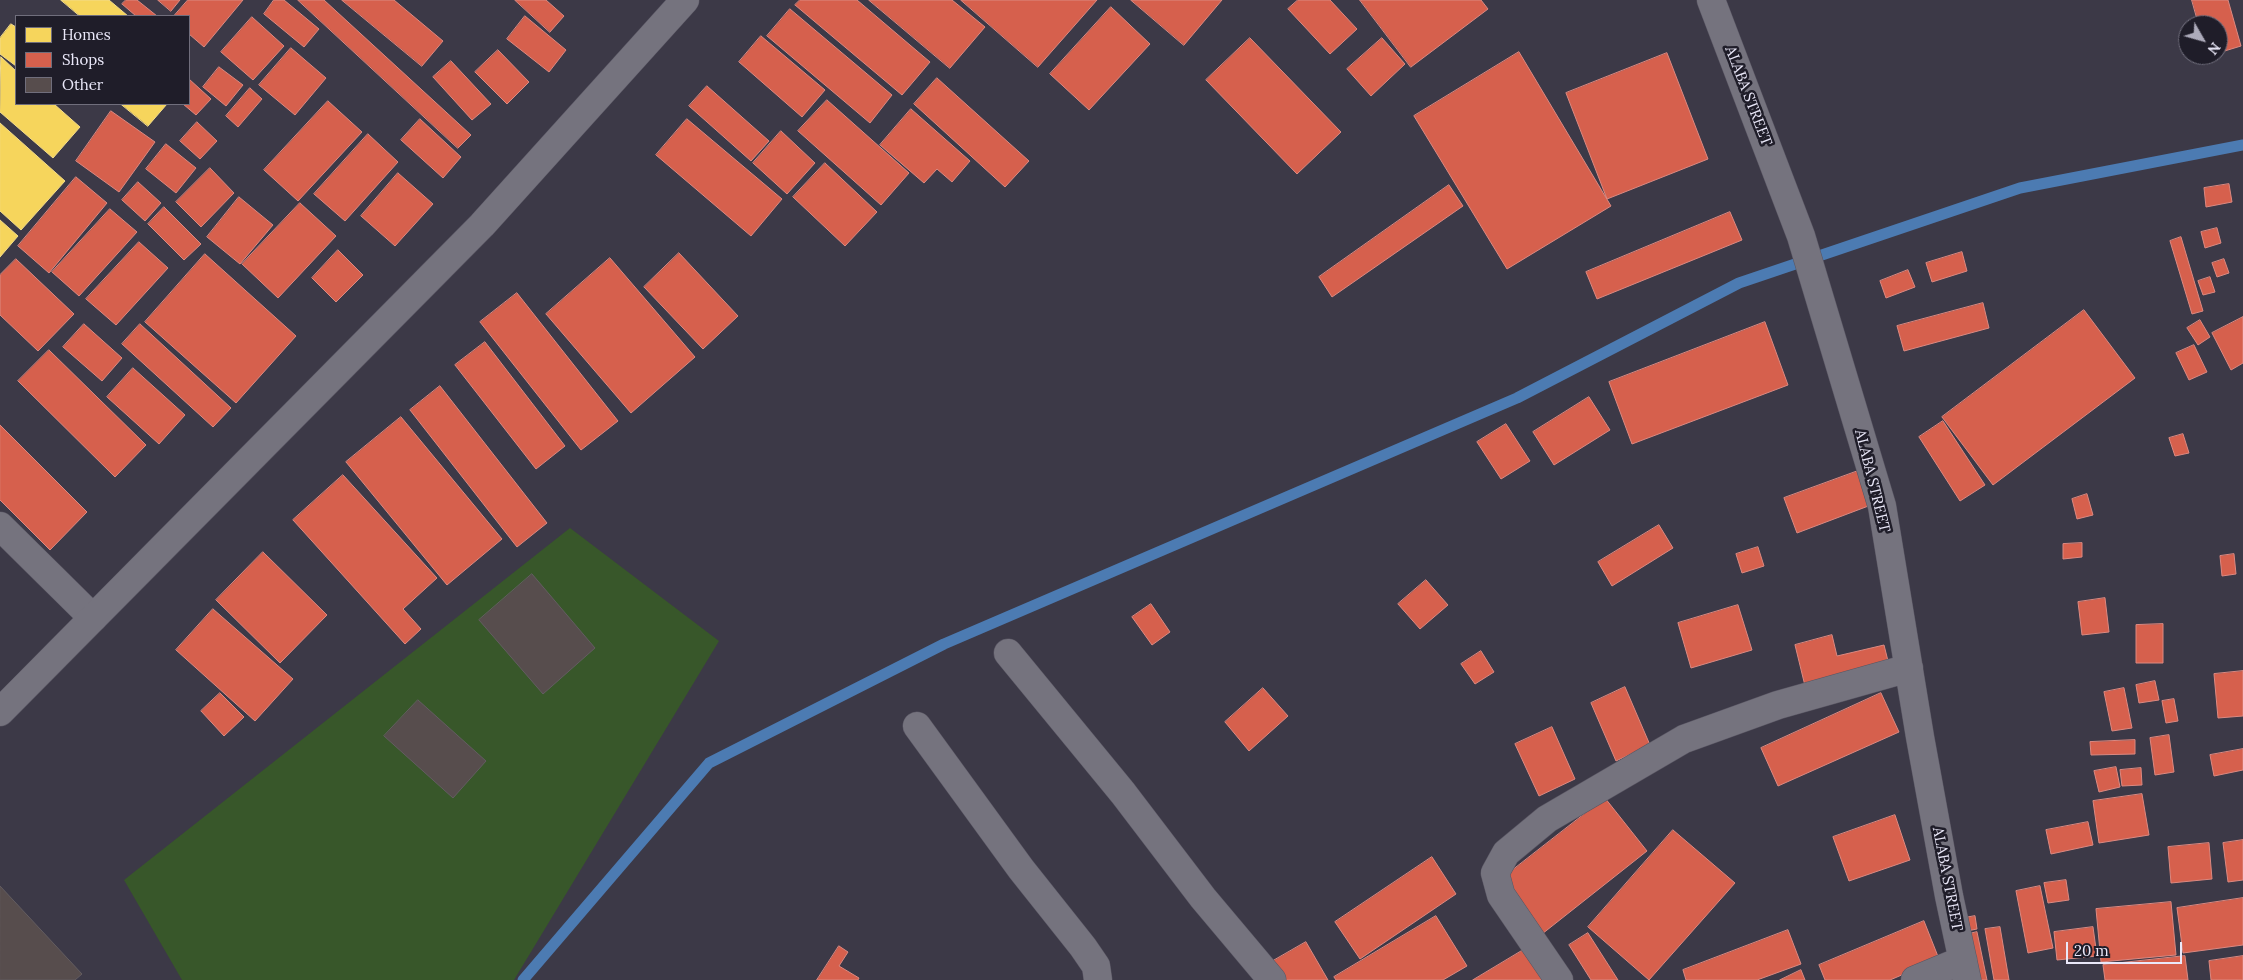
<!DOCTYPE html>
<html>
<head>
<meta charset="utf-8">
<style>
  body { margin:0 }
  #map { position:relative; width:2243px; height:980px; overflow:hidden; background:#3c3947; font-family:Lora,serif }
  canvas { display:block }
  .legend { position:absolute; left:15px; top:15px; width:175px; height:90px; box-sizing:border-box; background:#1f1d29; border:1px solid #706e7c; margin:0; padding:6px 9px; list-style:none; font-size:15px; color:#eae8f9 }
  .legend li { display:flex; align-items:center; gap:10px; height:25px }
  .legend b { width:25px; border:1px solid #706e7c }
  .north { position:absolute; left:2178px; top:15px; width:50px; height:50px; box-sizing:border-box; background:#1f1d29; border:1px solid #706e7c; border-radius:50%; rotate:128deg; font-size:14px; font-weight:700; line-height:20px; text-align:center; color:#eae8f9 }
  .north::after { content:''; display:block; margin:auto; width:18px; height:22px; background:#adabbb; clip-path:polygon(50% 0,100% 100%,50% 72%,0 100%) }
  .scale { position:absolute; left:2066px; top:942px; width:116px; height:22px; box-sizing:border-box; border:2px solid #eae8f9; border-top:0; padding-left:6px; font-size:15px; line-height:18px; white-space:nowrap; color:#eae8f9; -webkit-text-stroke:4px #1f1d29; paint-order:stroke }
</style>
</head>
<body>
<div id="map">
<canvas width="2243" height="980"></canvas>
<ul class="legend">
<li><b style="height:14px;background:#f6d55c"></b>Homes</li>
<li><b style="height:14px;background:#d6604d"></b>Shops</li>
<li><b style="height:14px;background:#574d4d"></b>Other</li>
</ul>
<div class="north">N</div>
<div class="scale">20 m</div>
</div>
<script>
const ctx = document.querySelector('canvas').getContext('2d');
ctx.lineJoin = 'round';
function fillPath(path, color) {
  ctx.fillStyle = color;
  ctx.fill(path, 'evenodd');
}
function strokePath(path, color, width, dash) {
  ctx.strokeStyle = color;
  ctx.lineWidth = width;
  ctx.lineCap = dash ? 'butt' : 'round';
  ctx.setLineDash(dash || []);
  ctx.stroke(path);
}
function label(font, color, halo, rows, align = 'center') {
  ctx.font = font + ' Lora,serif';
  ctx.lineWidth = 5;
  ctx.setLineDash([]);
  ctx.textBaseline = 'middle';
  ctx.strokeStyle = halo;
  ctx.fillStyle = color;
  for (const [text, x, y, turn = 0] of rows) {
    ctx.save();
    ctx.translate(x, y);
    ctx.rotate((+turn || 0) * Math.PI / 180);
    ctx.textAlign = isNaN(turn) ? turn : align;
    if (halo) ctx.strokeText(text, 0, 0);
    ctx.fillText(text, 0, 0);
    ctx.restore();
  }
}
fillPath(new Path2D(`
  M 570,528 L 719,641 L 514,980 L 182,980 L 124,880 Z`), '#38572a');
const homes = new Path2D(`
  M 61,0 L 109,0 L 128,16 L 80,16 Z
  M 11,24 L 16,27 L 16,66 L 0,54 L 0,38 Z
  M 1,57 L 16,71 L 16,104 L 54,104 L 80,127 L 53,158 L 0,112 Z
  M 121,104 L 167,104 L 148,126 Z
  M 0,123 L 65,181 L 21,230 L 0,211 Z
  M 0,220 L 18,236 L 0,257 Z`);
fillPath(homes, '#f6d55c');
strokePath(homes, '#f2db8b', 1);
const shops = new Path2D(`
  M 126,0 L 137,0 L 157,16 L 136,16 L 122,4 Z
  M 158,0 L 180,0 L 171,11 Z
  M 188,0 L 243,0 L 204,47 L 189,34 L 189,16 L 174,16 Z
  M 274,0 L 284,0 L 319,29 L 304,47 L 264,14 Z
  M 298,0 L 324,0 L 471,135 L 458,148 Z
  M 342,0 L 394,0 L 443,41 L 422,66 Z
  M 515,0 L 546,0 L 564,16 L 550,32 Z
  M 800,0 L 857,0 L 930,62 L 902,95 L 795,5 Z
  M 869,0 L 952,0 L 985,27 L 950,68 Z
  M 961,0 L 1097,0 L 1038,67 Z
  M 1131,0 L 1222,0 L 1184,45 Z
  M 1298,0 L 1330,0 L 1357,29 L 1330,54 L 1288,9 Z
  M 1360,0 L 1481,0 L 1488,9 L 1411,67 Z
  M 2192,0 L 2228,0 L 2241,46 L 2218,53 L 2218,25 L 2199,25 Z
  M 1111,7 L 1150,44 L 1089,110 L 1050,74 Z
  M 790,9 L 892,95 L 870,123 L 767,36 Z
  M 525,16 L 566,50 L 549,72 L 507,39 Z
  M 252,17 L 284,46 L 253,80 L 221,52 Z
  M 761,36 L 825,90 L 802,117 L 739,62 Z
  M 1250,38 L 1341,132 L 1297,174 L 1206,80 Z
  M 1382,38 L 1405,64 L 1371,96 L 1347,69 Z
  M 291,48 L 326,78 L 295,115 L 259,85 Z
  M 498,50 L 529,82 L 507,104 L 475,72 Z
  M 1519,52 L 1611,206 L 1507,269 L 1414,116 Z
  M 1667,53 L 1708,159 L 1607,199 L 1566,93 Z
  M 451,61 L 491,104 L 472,120 L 433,77 Z
  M 219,67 L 243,85 L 226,106 L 203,87 Z
  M 937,78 L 1029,161 L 1005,187 L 914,104 Z
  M 189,79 L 211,99 L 196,115 L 183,104 L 189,104 Z
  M 707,86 L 769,141 L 751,161 L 689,106 Z
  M 250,88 L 262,99 L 238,127 L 226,116 Z
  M 827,100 L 909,173 L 881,205 L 798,131 Z
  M 328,101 L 362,132 L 298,201 L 264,170 Z
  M 911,109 L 970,161 L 952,182 L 937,169 L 924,183 L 880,145 Z
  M 111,111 L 155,142 L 119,192 L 76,161 Z
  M 420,119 L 461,157 L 443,178 L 401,140 Z
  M 687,119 L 782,199 L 751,236 L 656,155 Z
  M 197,122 L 217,141 L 200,159 L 180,141 Z
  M 781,131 L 815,163 L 787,194 L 753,163 Z
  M 368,134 L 398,162 L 345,221 L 314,194 Z
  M 166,144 L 196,168 L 176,193 L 146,169 Z
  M 825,163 L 877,212 L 845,246 L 793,197 Z
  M 210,168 L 234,193 L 201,227 L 176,202 Z
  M 398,173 L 433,204 L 395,246 L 361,216 Z
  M 76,177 L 107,203 L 49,273 L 18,246 Z
  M 138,182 L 161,203 L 145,221 L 122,200 Z
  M 2229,184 L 2232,202 L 2206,207 L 2204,188 Z
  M 1449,185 L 1463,206 L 1332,297 L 1319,277 Z
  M 239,197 L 273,225 L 240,264 L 207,237 Z
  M 300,203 L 336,236 L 278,298 L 242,264 Z
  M 164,207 L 201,244 L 184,260 L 148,224 Z
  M 110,209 L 137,232 L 79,296 L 52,272 Z
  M 1730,212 L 1742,240 L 1597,299 L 1586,272 Z
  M 2217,228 L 2221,243 L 2205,248 L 2201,232 Z
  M 2181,237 L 2203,311 L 2192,314 L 2170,241 Z
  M 139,242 L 168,268 L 116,325 L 86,299 Z
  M 338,250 L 363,275 L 336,302 L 312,278 Z
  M 1962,252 L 1967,271 L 1932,282 L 1926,263 Z
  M 679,253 L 738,316 L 703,349 L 644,287 Z
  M 205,254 L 296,336 L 236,403 L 145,322 Z
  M 610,258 L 695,357 L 631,413 L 546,314 Z
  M 16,259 L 74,314 L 38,351 L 0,315 L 0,275 Z
  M 2224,259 L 2229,273 L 2217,277 L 2212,263 Z
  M 1908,270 L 1915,287 L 1886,298 L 1880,281 Z
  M 2210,277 L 2215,292 L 2203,295 L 2198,281 Z
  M 517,293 L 618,421 L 581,450 L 480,322 Z
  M 1983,303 L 1989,328 L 1904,351 L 1897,326 Z
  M 2084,310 L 2135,378 L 1993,485 L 1942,417 Z
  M 2243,317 L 2243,363 L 2231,370 L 2212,333 Z
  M 2200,320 L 2210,337 L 2198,345 L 2187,328 Z
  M 1765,322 L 1788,385 L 1632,444 L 1609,382 Z
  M 84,324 L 122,358 L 102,381 L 63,347 Z
  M 140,324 L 231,408 L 213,427 L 122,344 Z
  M 485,342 L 565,446 L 536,469 L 455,365 Z
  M 2194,345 L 2207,372 L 2189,380 L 2176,353 Z
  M 49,350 L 146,445 L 115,477 L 18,381 Z
  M 133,368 L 185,415 L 159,444 L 107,397 Z
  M 440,386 L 547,523 L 517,547 L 410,410 Z
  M 1589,397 L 1610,430 L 1554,465 L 1533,432 Z
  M 401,417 L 502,539 L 447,585 L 346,462 Z
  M 1943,421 L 1985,485 L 1960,501 L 1919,437 Z
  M 1506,424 L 1530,461 L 1501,479 L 1477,442 Z
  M 0,425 L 87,512 L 50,550 L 0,500 Z
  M 2183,434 L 2189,453 L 2175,456 L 2169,438 Z
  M 1858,471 L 1871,505 L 1797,533 L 1784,498 Z
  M 343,475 L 437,578 L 403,609 L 421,629 L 405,644 L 293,520 Z
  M 2087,494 L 2093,515 L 2077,519 L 2072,499 Z
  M 1659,525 L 1673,548 L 1612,586 L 1598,562 Z
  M 2082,543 L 2082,557 L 2063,559 L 2063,544 Z
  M 1758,547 L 1764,566 L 1742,573 L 1736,554 Z
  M 263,552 L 327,615 L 280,663 L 216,600 Z
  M 2234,554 L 2236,574 L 2222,576 L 2220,556 Z
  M 1426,580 L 1448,605 L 1420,629 L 1398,604 Z
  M 2105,598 L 2109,632 L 2082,635 L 2078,602 Z
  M 1151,604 L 1170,632 L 1152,645 L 1132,617 Z
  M 1738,605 L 1752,650 L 1691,668 L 1678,623 Z
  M 213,609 L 293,679 L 255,721 L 176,650 Z
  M 2163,624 L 2163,663 L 2136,663 L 2136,625 Z
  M 1832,635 L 1837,656 L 1884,645 L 1891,673 L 1807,694 L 1795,645 Z
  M 1481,651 L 1494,672 L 1475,684 L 1461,664 Z
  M 2243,671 L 2243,716 L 2218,718 L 2214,674 Z
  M 2155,681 L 2159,700 L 2139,703 L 2136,685 Z
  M 1625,687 L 1650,745 L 1616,761 L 1591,703 Z
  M 1263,688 L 1288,716 L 1249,751 L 1225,722 Z
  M 2124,688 L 2132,728 L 2112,731 L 2104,692 Z
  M 220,693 L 244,717 L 224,736 L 201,711 Z
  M 1881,693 L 1899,732 L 1778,786 L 1761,748 Z
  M 2174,699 L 2178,721 L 2166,723 L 2162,701 Z
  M 1552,727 L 1575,779 L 1539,796 L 1515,744 Z
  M 2169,735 L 2174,772 L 2155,775 L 2150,738 Z
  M 2135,740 L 2135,754 L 2091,755 L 2090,742 Z
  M 2243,749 L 2243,770 L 2214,776 L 2210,755 Z
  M 2116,767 L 2120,787 L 2099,792 L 2094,771 Z
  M 2141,768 L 2142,785 L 2122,786 L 2120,770 Z
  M 2142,794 L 2149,835 L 2099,843 L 2093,801 Z
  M 1605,798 L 1647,851 L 1542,934 L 1500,880 Z
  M 1895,815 L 1910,860 L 1849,881 L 1833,837 Z
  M 2088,822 L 2093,845 L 2051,854 L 2046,830 Z
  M 1673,830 L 1735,883 L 1649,980 L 1588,927 Z
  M 2243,840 L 2243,880 L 2228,882 L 2223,843 Z
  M 2209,843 L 2212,879 L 2171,883 L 2168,847 Z
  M 1432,857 L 1456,894 L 1360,959 L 1335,922 Z
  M 2066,880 L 2069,900 L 2048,903 L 2044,883 Z
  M 2040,886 L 2053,948 L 2028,953 L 2016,891 Z
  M 2243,898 L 2243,945 L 2183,953 L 2177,908 Z
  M 2171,902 L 2176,955 L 2101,962 L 2096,909 Z
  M 1436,916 L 1467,966 L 1443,980 L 1336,980 L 1334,977 Z
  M 1975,916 L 1977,929 L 1962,932 L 1959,919 Z
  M 1924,921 L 1939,959 L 1890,980 L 1825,980 L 1819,965 Z
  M 2000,927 L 2009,980 L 1994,980 L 1985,929 Z
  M 2093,927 L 2097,956 L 2057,960 L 2054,932 Z
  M 1788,930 L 1801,964 L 1757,980 L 1686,980 L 1683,970 Z
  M 1977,932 L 1987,980 L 1971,980 L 1961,936 Z
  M 1588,933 L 1618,980 L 1591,980 L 1569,945 Z
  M 1306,942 L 1328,980 L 1284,980 L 1273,961 Z
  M 839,946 L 848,952 L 839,966 L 859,978 L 858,980 L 817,980 Z
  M 1530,946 L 1551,980 L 1473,980 Z
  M 2185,956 L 2188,980 L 2105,980 L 2103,965 Z
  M 2243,956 L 2243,980 L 2211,980 L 2209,961 Z
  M 1801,970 L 1805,980 L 1780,980 Z`);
fillPath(shops, '#d6604d');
strokePath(shops, '#dc8981', 1);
strokePath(new Path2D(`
  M 523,980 L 709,763 L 944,644 L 1517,398 L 1739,283 L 2020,188 L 2243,145`), '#4c7bb2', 11);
const building = new Path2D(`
  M 532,574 L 595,648 L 543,694 L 479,620 Z
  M 418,700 L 486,761 L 453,798 L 384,736 Z
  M 0,886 L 82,974 L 75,980 L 0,980 Z`);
fillPath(building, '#574d4d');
strokePath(building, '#635d61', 1);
const street = new Path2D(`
  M 1711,0 L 1801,236 L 1882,506 L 1920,737 L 1949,896 L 1967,980
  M 0,526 L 93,618
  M 1008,653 L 1123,793 L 1203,898 L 1272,980
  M 917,726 L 1021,869 L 1083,947 L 1096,966 L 1098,980
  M 1559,980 L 1501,895 L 1495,873 L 1506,853 L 1547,819 L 1684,739 L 1778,705 L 1909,668
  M 1915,980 L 1963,960`);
const secondary = new Path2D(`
  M 0,712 L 482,225 L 685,0`);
strokePath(street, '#585562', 29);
strokePath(secondary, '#585562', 29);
strokePath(street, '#75737e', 28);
strokePath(secondary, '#75737e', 28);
label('15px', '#eae8f9', '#1f1d29', [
  ["ALABA STREET",1748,96,69],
  ["ALABA STREET",1872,481,76],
  ["ALABA STREET",1947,879,79]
]);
</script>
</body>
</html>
